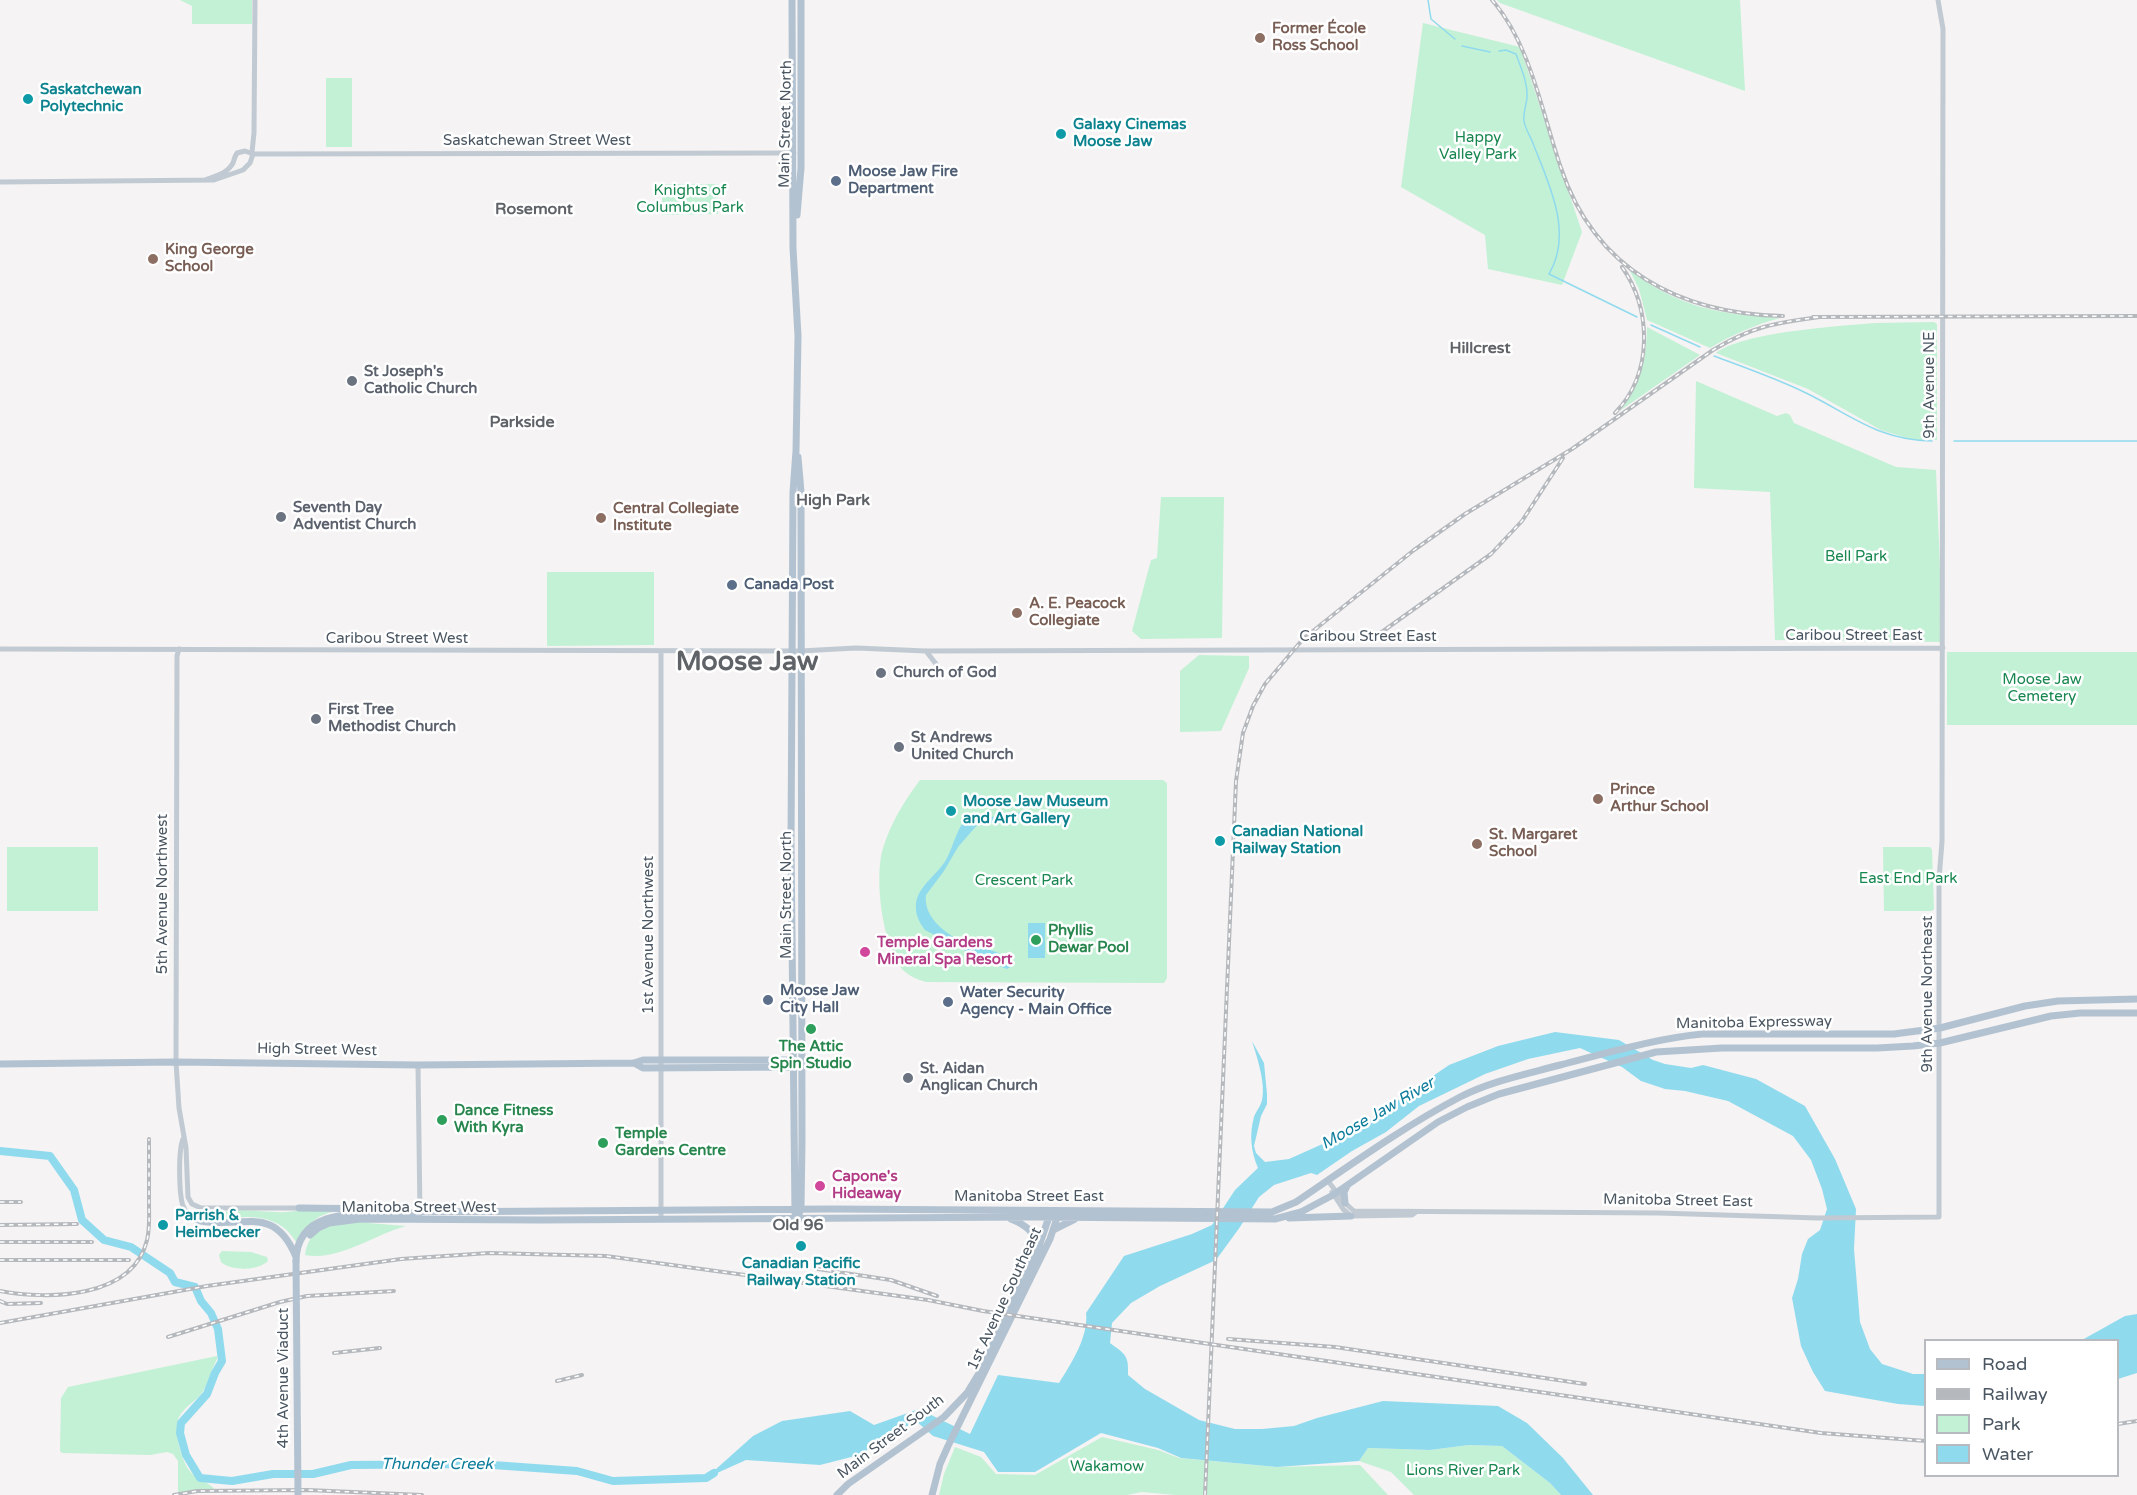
<!DOCTYPE html>
<html>
<head>
<meta charset="utf-8">
<style>
  body { margin:0 }
  #map { position:relative; width:2137px; height:1495px; overflow:hidden; background:#f5f3f3; font-family:"Varela Round",sans-serif }
  canvas { display:block }
  .legend { position:absolute; left:1924px; top:1339px; width:195px; height:138px; box-sizing:border-box; background:#fff; border:2px solid #b7bbc0; margin:0; padding:8px 10px; list-style:none; font-size:18px; color:#4a5661 }
  .legend li { display:flex; align-items:center; gap:12px; height:30px }
  .legend b { width:30px; border:2px solid #b7bbc0 }
</style>
</head>
<body>
<div id="map">
<canvas width="2137" height="1495"></canvas>
<ul class="legend">
<li><b style="height:8px;background:#b3c2d1"></b>Road</li>
<li><b style="height:8px;background:#b5b8bd"></b>Railway</li>
<li><b style="height:16px;background:#c3f1d5"></b>Park</li>
<li><b style="height:16px;background:#90daee"></b>Water</li>
</ul>
</div>
<script>
const ctx = document.querySelector('canvas').getContext('2d');
ctx.lineJoin = 'round';
function fillPath(path, color) {
  ctx.fillStyle = color;
  ctx.fill(path, 'evenodd');
}
function strokePath(path, color, width, dash) {
  ctx.strokeStyle = color;
  ctx.lineWidth = width;
  ctx.lineCap = dash ? 'butt' : 'round';
  ctx.setLineDash(dash || []);
  ctx.stroke(path);
}
function label(font, color, halo, rows, align = 'center') {
  ctx.font = font + ' "Varela Round",sans-serif';
  ctx.lineWidth = 5;
  ctx.setLineDash([]);
  ctx.textBaseline = 'middle';
  ctx.strokeStyle = halo;
  ctx.fillStyle = color;
  for (const [text, x, y, turn = 0] of rows) {
    ctx.save();
    ctx.translate(x, y);
    ctx.rotate((+turn || 0) * Math.PI / 180);
    ctx.textAlign = isNaN(turn) ? turn : align;
    if (halo) ctx.strokeText(text, 0, 0);
    ctx.fillText(text, 0, 0);
    ctx.restore();
  }
}
fillPath(new Path2D(`
  M 180,0 L 252,0 L 252,24 L 192,24 L 192,6 Z
  M 1497,0 L 1740,0 L 1745,91 L 1500,3 Z
  M 1423,23 L 1520,47 L 1582,232 L 1562,285 L 1488,269 L 1485,235 L 1401,187 Z
  M 326,78 L 352,78 L 352,147 L 326,147 Z
  M 662,184 L 718,184 L 718,214 L 662,215 Z
  M 1629,269 C 1678,308 1719,314 1780,318 C 1754,325 1732,335 1710,348 L 1647,320 L 1639,289 Z
  M 1876,323 L 1934,322 L 1937,324 L 1937,440 L 1913,440 L 1881,430 L 1808,389 L 1716,353 C 1743,332 1839,326 1876,323 Z
  M 1647,327 L 1700,355 L 1621,410 C 1641,381 1646,363 1647,327 Z
  M 1696,381 L 1777,416 L 1786,413 L 1790,415 L 1794,423 L 1896,467 L 1936,470 L 1943,642 L 1775,640 L 1770,492 L 1694,488 Z
  M 1161,497 L 1224,497 L 1222,638 L 1141,639 L 1132,631 L 1151,560 L 1157,558 Z
  M 547,572 L 654,572 L 654,645 L 547,646 Z
  M 1947,652 L 2137,652 L 2137,725 L 1947,725 Z
  M 1199,655 L 1249,656 L 1249,668 L 1221,731 L 1180,732 L 1180,671 Z
  M 920,780 L 1163,780 L 1167,783 L 1167,978 L 1164,983 L 926,982 C 916,979 909,976 902,969 C 882,945 874,877 883,848 C 891,823 904,801 920,780 Z
  M 7,847 L 98,847 L 98,911 L 7,911 Z
  M 1883,847 L 1930,847 L 1932,850 L 1934,909 L 1932,911 L 1884,911 Z
  M 302,1209 L 340,1210 C 316,1215 310,1221 298,1242 L 296,1242 C 277,1209 240,1217 208,1220 C 231,1200 275,1219 302,1209 Z
  M 355,1222 L 406,1226 C 373,1235 340,1261 305,1255 C 309,1226 331,1225 355,1222 Z
  M 222,1251 L 251,1252 L 267,1257 L 268,1261 C 258,1271 231,1271 221,1262 L 219,1255 Z
  M 217,1356 L 217,1359 C 211,1370 209,1383 202,1393 C 196,1401 184,1407 179,1417 C 173,1428 181,1460 189,1470 C 196,1480 211,1483 214,1489 L 178,1493 L 178,1461 L 173,1454 L 167,1452 L 150,1455 L 62,1453 L 60,1451 L 61,1398 L 68,1387 Z
  M 1102,1437 L 1158,1450 L 1179,1458 L 1277,1467 L 1360,1465 L 1388,1495 L 1175,1495 L 1142,1492 L 1127,1495 L 939,1495 L 944,1474 L 955,1447 L 981,1457 L 996,1474 L 1035,1475 Z
  M 1469,1445 L 1502,1446 L 1550,1483 L 1561,1495 L 1414,1495 L 1391,1472 L 1359,1461 L 1368,1448 L 1430,1450 Z`), '#c3f1d5');
fillPath(new Path2D(`
  M 1026,811 L 1026,814 L 1003,821 L 978,824 L 958,847 L 944,871 L 926,895 C 923,917 946,935 966,943 C 980,949 1005,949 1012,966 L 1007,969 L 987,962 L 925,930 C 919,922 915,914 916,904 C 918,885 939,874 947,858 C 953,847 959,822 968,818 L 1004,816 Z
  M 1028,923 L 1045,923 L 1045,958 L 1028,958 Z
  M 1555,1032 L 1619,1040 L 1653,1060 L 1665,1064 L 1691,1068 L 1703,1065 L 1756,1079 L 1805,1106 L 1835,1159 L 1856,1209 L 1854,1249 L 1860,1322 L 1870,1349 L 1882,1364 L 1913,1374 L 1925,1374 L 1925,1406 L 1898,1404 L 1825,1391 L 1813,1372 L 1801,1346 L 1792,1298 L 1798,1279 L 1802,1254 L 1808,1239 L 1820,1230 L 1827,1209 L 1822,1189 L 1811,1160 L 1793,1136 L 1728,1101 L 1685,1091 L 1665,1089 L 1641,1081 L 1622,1067 L 1580,1048 L 1528,1059 L 1485,1074 L 1419,1106 L 1386,1132 L 1352,1151 L 1317,1175 L 1311,1173 L 1274,1185 L 1259,1197 L 1240,1227 L 1216,1260 L 1160,1286 L 1131,1303 L 1112,1323 L 1110,1343 C 1125,1354 1129,1355 1128,1375 L 1145,1389 L 1199,1420 L 1235,1429 L 1262,1429 L 1294,1426 L 1317,1418 L 1383,1401 L 1498,1406 L 1527,1423 L 1563,1458 L 1593,1495 L 1561,1495 L 1550,1483 L 1502,1446 L 1469,1445 L 1430,1450 L 1368,1448 L 1359,1461 L 1277,1467 L 1181,1458 L 1158,1448 L 1101,1433 L 1035,1472 L 998,1472 L 984,1452 L 933,1436 L 916,1421 L 859,1455 L 820,1465 L 746,1460 L 706,1478 L 753,1436 L 782,1421 L 850,1411 L 874,1425 L 919,1409 L 970,1434 L 998,1375 L 1059,1383 C 1071,1364 1089,1336 1086,1313 L 1124,1256 L 1192,1234 L 1212,1225 L 1235,1190 L 1258,1168 C 1251,1151 1249,1135 1254,1117 C 1256,1111 1261,1106 1262,1100 C 1266,1084 1257,1057 1252,1041 L 1264,1063 L 1267,1094 L 1267,1104 L 1261,1116 L 1254,1146 L 1256,1153 L 1265,1162 L 1289,1159 L 1356,1129 L 1449,1065 L 1498,1046 Z
  M 2137,1314 L 2137,1373 L 2118,1379 L 2118,1340 L 2082,1340 L 2125,1316 Z`), '#90daee');
strokePath(new Path2D(`
  M 1428,0 L 1431,19 L 1455,39
  M 1462,46 L 1490,52
  M 1499,51 L 1506,50 L 1516,54 C 1521,68 1528,83 1527,98 C 1526,105 1523,114 1524,121 C 1525,129 1532,139 1534,146 C 1550,186 1573,234 1549,274 L 1637,317
  M 1651,325 L 1700,347
  M 1714,356 C 1743,367 1775,378 1804,392 C 1850,414 1877,440 1932,441
  M 1954,441 L 2137,441`), '#90daee', 1.5);
strokePath(new Path2D(`
  M 0,1151 L 50,1156 L 74,1190 L 82,1220 L 104,1240 L 131,1247 L 170,1273 L 175,1282 L 195,1287 L 201,1301 L 211,1313 L 218,1329 L 222,1361 L 215,1373 L 207,1394 L 181,1423 L 180,1433 L 186,1455 L 200,1478 L 232,1481 L 273,1474 L 313,1474 L 351,1465 L 479,1464 L 577,1471 L 613,1481 L 706,1478 L 714,1473`), '#90daee', 8);
strokePath(new Path2D(`
  M 252,152 L 254,133 L 255,0
  M 253,154 L 794,153
  M 0,182 L 214,180 L 243,170 L 250,163 L 253,154 L 245,151 L 237,153 C 235,156 234,159 233,163 C 227,174 215,176 205,180
  M 0,649 L 800,651 L 856,648 L 926,651 L 1943,648
  M 179,649 L 177,656 L 176,1062 L 179,1108 L 186,1148 L 188,1197 L 192,1204 L 201,1208 L 299,1208
  M 661,651 L 661,1219
  M 926,651 L 936,664
  M 418,1065 L 420,1215
  M 183,1139 C 178,1151 179,1194 183,1206 C 186,1213 191,1217 197,1220 L 219,1211
  M 1328,1181 L 1345,1203 L 1354,1211 L 1659,1213 L 1818,1218 L 1939,1217 L 1939,879 L 1942,842 L 1943,29 L 1938,0
  M 1332,1192 L 1343,1209 L 1351,1216 L 1412,1215 L 1416,1212`), '#c1cad2', 5);
strokePath(new Path2D(`
  M 792,0 L 793,248 L 798,336 L 796,451 L 793,492 L 791,843 L 795,1213
  M 797,215 L 801,168 L 801,0
  M 798,457 L 801,492 L 802,1141 L 801,1209 L 799,1214
  M 634,1063 L 643,1068 L 796,1067
  M 0,1064 L 176,1062 L 418,1065 L 634,1063 L 643,1060 L 792,1060 L 801,1065
  M 1345,1203 L 1344,1192 L 1347,1186
  M 299,1208 L 384,1209
  M 1289,1218 L 1351,1216
  M 1011,1219 C 1026,1225 1037,1233 1035,1249
  M 197,1220 C 239,1231 273,1201 296,1257
  M 1053,1230 L 1075,1219
  M 310,1235 L 318,1228 L 329,1223 L 360,1219 L 540,1220 L 1033,1217 L 1275,1219 L 1301,1212 L 1333,1195 L 1438,1122 L 1467,1107 L 1499,1094 L 1656,1052 L 1722,1048 L 1877,1048 L 1913,1046 L 1940,1043 L 2051,1016 L 2080,1013 L 2137,1013
  M 296,1261 C 297,1198 380,1218 420,1212 L 831,1209 L 1272,1212 L 1296,1202 C 1349,1166 1403,1127 1460,1097 C 1491,1081 1527,1074 1560,1065 C 1607,1053 1653,1039 1702,1034 L 1894,1034 L 1940,1028 L 2025,1006 L 2058,1001 L 2137,999
  M 837,1495 L 848,1484 L 944,1417 L 967,1393 L 981,1370 L 1039,1246 L 1050,1214
  M 932,1495 L 940,1464 L 948,1446 L 1050,1239 L 1057,1218 L 1055,1214`), '#b3c2d1', 7);
const rail = new Path2D(`
  M 1492,0 C 1531,45 1542,113 1561,168 C 1595,270 1680,314 1783,316
  M 1813,317 L 2137,316
  M 1615,413 C 1653,374 1652,310 1622,267
  M 1372,639 L 1491,554 L 1522,521 L 1563,458
  M 0,1202 L 21,1202
  M 0,1225 L 77,1224
  M 0,1242 L 92,1242
  M 0,1260 L 129,1260
  M 818,1269 L 891,1280 L 937,1296
  M 0,1291 C 48,1300 133,1299 147,1240 C 150,1228 149,1216 149,1203 C 149,1182 149,1160 149,1139
  M 0,1301 L 7,1304 L 41,1303
  M 0,1323 L 207,1286 L 401,1259 L 489,1253 L 606,1256 L 928,1300 L 983,1311 L 1821,1433 L 1926,1441
  M 168,1337 L 280,1302 L 307,1296 L 394,1291
  M 1228,1339 L 1335,1347 L 1585,1384
  M 334,1353 L 380,1348
  M 557,1381 L 582,1375
  M 2118,1424 L 2137,1421
  M 174,1495 L 197,1491 L 307,1490 L 422,1495
  M 1205,1495 L 1236,781 L 1243,733 L 1253,706 L 1265,684 L 1303,639 L 1414,550 L 1465,514 L 1572,449 L 1713,350 C 1753,326 1775,323 1820,317`);
strokePath(rail, '#b5b8bd', 4);
strokePath(rail, '#fff', 1.5, [4.5]);
strokePath(new Path2D(`
  M 296,1261 L 298,1495`), '#b3c2d1', 7);
for (const [x, y, r, color] of [
  [1260,38,6,"#8d6e63"],
  [28,99,6,"#0f9aa8"],
  [1061,134,6,"#0f9aa8"],
  [836,181,6,"#5c6f8a"],
  [153,259,6,"#8d6e63"],
  [352,381,6,"#6b7280"],
  [281,517,6,"#6b7280"],
  [601,518,6,"#8d6e63"],
  [732,585,6,"#5c6f8a"],
  [1017,613,6,"#8d6e63"],
  [881,673,6,"#6b7280"],
  [316,719,6,"#6b7280"],
  [899,747,6,"#6b7280"],
  [1598,799,6,"#8d6e63"],
  [951,811,6,"#0f9aa8"],
  [1220,841,6,"#0f9aa8"],
  [1477,844,6,"#8d6e63"],
  [1036,940,6,"#2e9e5b"],
  [865,952,6,"#d1479c"],
  [768,1000,6,"#5c6f8a"],
  [948,1002,6,"#5c6f8a"],
  [811,1029,6,"#2e9e5b"],
  [908,1078,6,"#6b7280"],
  [442,1120,6,"#2e9e5b"],
  [603,1143,6,"#2e9e5b"],
  [820,1186,6,"#d1479c"],
  [163,1225,6,"#0f9aa8"],
  [801,1246,6,"#0f9aa8"]
]) {
  const dot = new Path2D();
  dot.arc(x, y, r, 0, 2 * Math.PI);
  ctx.fillStyle = color;
  ctx.fill(dot);
  strokePath(dot, '#fff', 2);
}
label('bold 15px', '#785e54', '#fff', [
  ["Former École",1272,29],
  ["Ross School",1272,46],
  ["King George",165,250],
  ["School",165,267],
  ["Central Collegiate",613,509],
  ["Institute",613,526],
  ["A. E. Peacock",1029,604],
  ["Collegiate",1029,621],
  ["Prince",1610,790],
  ["Arthur School",1610,807],
  ["St. Margaret",1489,835],
  ["School",1489,852]
], 'left');
label('bold 15px', '#0d838f', '#fff', [
  ["Saskatchewan",40,90],
  ["Polytechnic",40,107],
  ["Galaxy Cinemas",1073,125],
  ["Moose Jaw",1073,142],
  ["Moose Jaw Museum",963,802],
  ["and Art Gallery",963,819],
  ["Canadian National",1232,832],
  ["Railway Station",1232,849],
  ["Parrish &",175,1216],
  ["Heimbecker",175,1233],
  ["Canadian Pacific",801,1264,"center"],
  ["Railway Station",801,1281,"center"]
], 'left');
label('15px', '#4a5661', '#fff', [
  ["Main Street North",786,124,-89],
  ["Saskatchewan Street West",537,141],
  ["9th Avenue NE",1930,385,-90],
  ["Caribou Street East",1854,636],
  ["Caribou Street East",1368,637],
  ["Caribou Street West",397,639],
  ["5th Avenue Northwest",163,894,-90],
  ["Main Street North",787,895,-90],
  ["1st Avenue Northwest",649,935,-90],
  ["9th Avenue Northeast",1928,994,-90],
  ["Manitoba Expressway",1754,1023,-1],
  ["High Street West",317,1050,1],
  ["Manitoba Street East",1029,1197],
  ["Manitoba Street East",1678,1201,1],
  ["Manitoba Street West",419,1208],
  ["1st Avenue Southeast",1005,1299,-65],
  ["4th Avenue Viaduct",284,1378,-90],
  ["Main Street South",891,1437,-37]
]);
label('15px', '#17864f', '#fff', [
  ["Happy",1478,138],
  ["Valley Park",1478,155],
  ["Knights of",690,191],
  ["Columbus Park",690,208],
  ["Bell Park",1856,557],
  ["Moose Jaw",2042,680],
  ["Cemetery",2042,697],
  ["East End Park",1908,879],
  ["Crescent Park",1024,881],
  ["Wakamow",1107,1467],
  ["Lions River Park",1463,1471]
]);
label('bold 15px', '#4e5e75', '#fff', [
  ["Moose Jaw Fire",848,172],
  ["Department",848,189],
  ["Canada Post",744,585],
  ["Moose Jaw",780,991],
  ["City Hall",780,1008],
  ["Water Security",960,993],
  ["Agency - Main Office",960,1010]
], 'left');
label('bold 15px', '#5b616d', '#fff', [
  ["St Joseph's",364,372],
  ["Catholic Church",364,389],
  ["Seventh Day",293,508],
  ["Adventist Church",293,525],
  ["Church of God",893,673],
  ["First Tree",328,710],
  ["Methodist Church",328,727],
  ["St Andrews",911,738],
  ["United Church",911,755],
  ["St. Aidan",920,1069],
  ["Anglican Church",920,1086]
], 'left');
label('bold 15px', '#27864d', '#fff', [
  ["Phyllis",1048,931],
  ["Dewar Pool",1048,948],
  ["The Attic",811,1047,"center"],
  ["Spin Studio",811,1064,"center"],
  ["Dance Fitness",454,1111],
  ["With Kyra",454,1128],
  ["Temple",615,1134],
  ["Gardens Centre",615,1151]
], 'left');
label('bold 15px', '#b23c85', '#fff', [
  ["Temple Gardens",877,943],
  ["Mineral Spa Resort",877,960],
  ["Capone's",832,1177],
  ["Hideaway",832,1194]
], 'left');
label('bold 16px', '#5f6368', '#fff', [
  ["Rosemont",534,210],
  ["Hillcrest",1480,349],
  ["Parkside",522,423],
  ["High Park",833,501],
  ["Old 96",798,1226]
]);
label('italic 16px', '#0c7c9b', '#fff', [
  ["Moose Jaw River",1378,1114,-30],
  ["Thunder Creek",437,1465]
]);
label('bold 27px', '#5f6368', '#fff', [
  ["Moose Jaw",747,663]
]);
</script>
</body>
</html>
